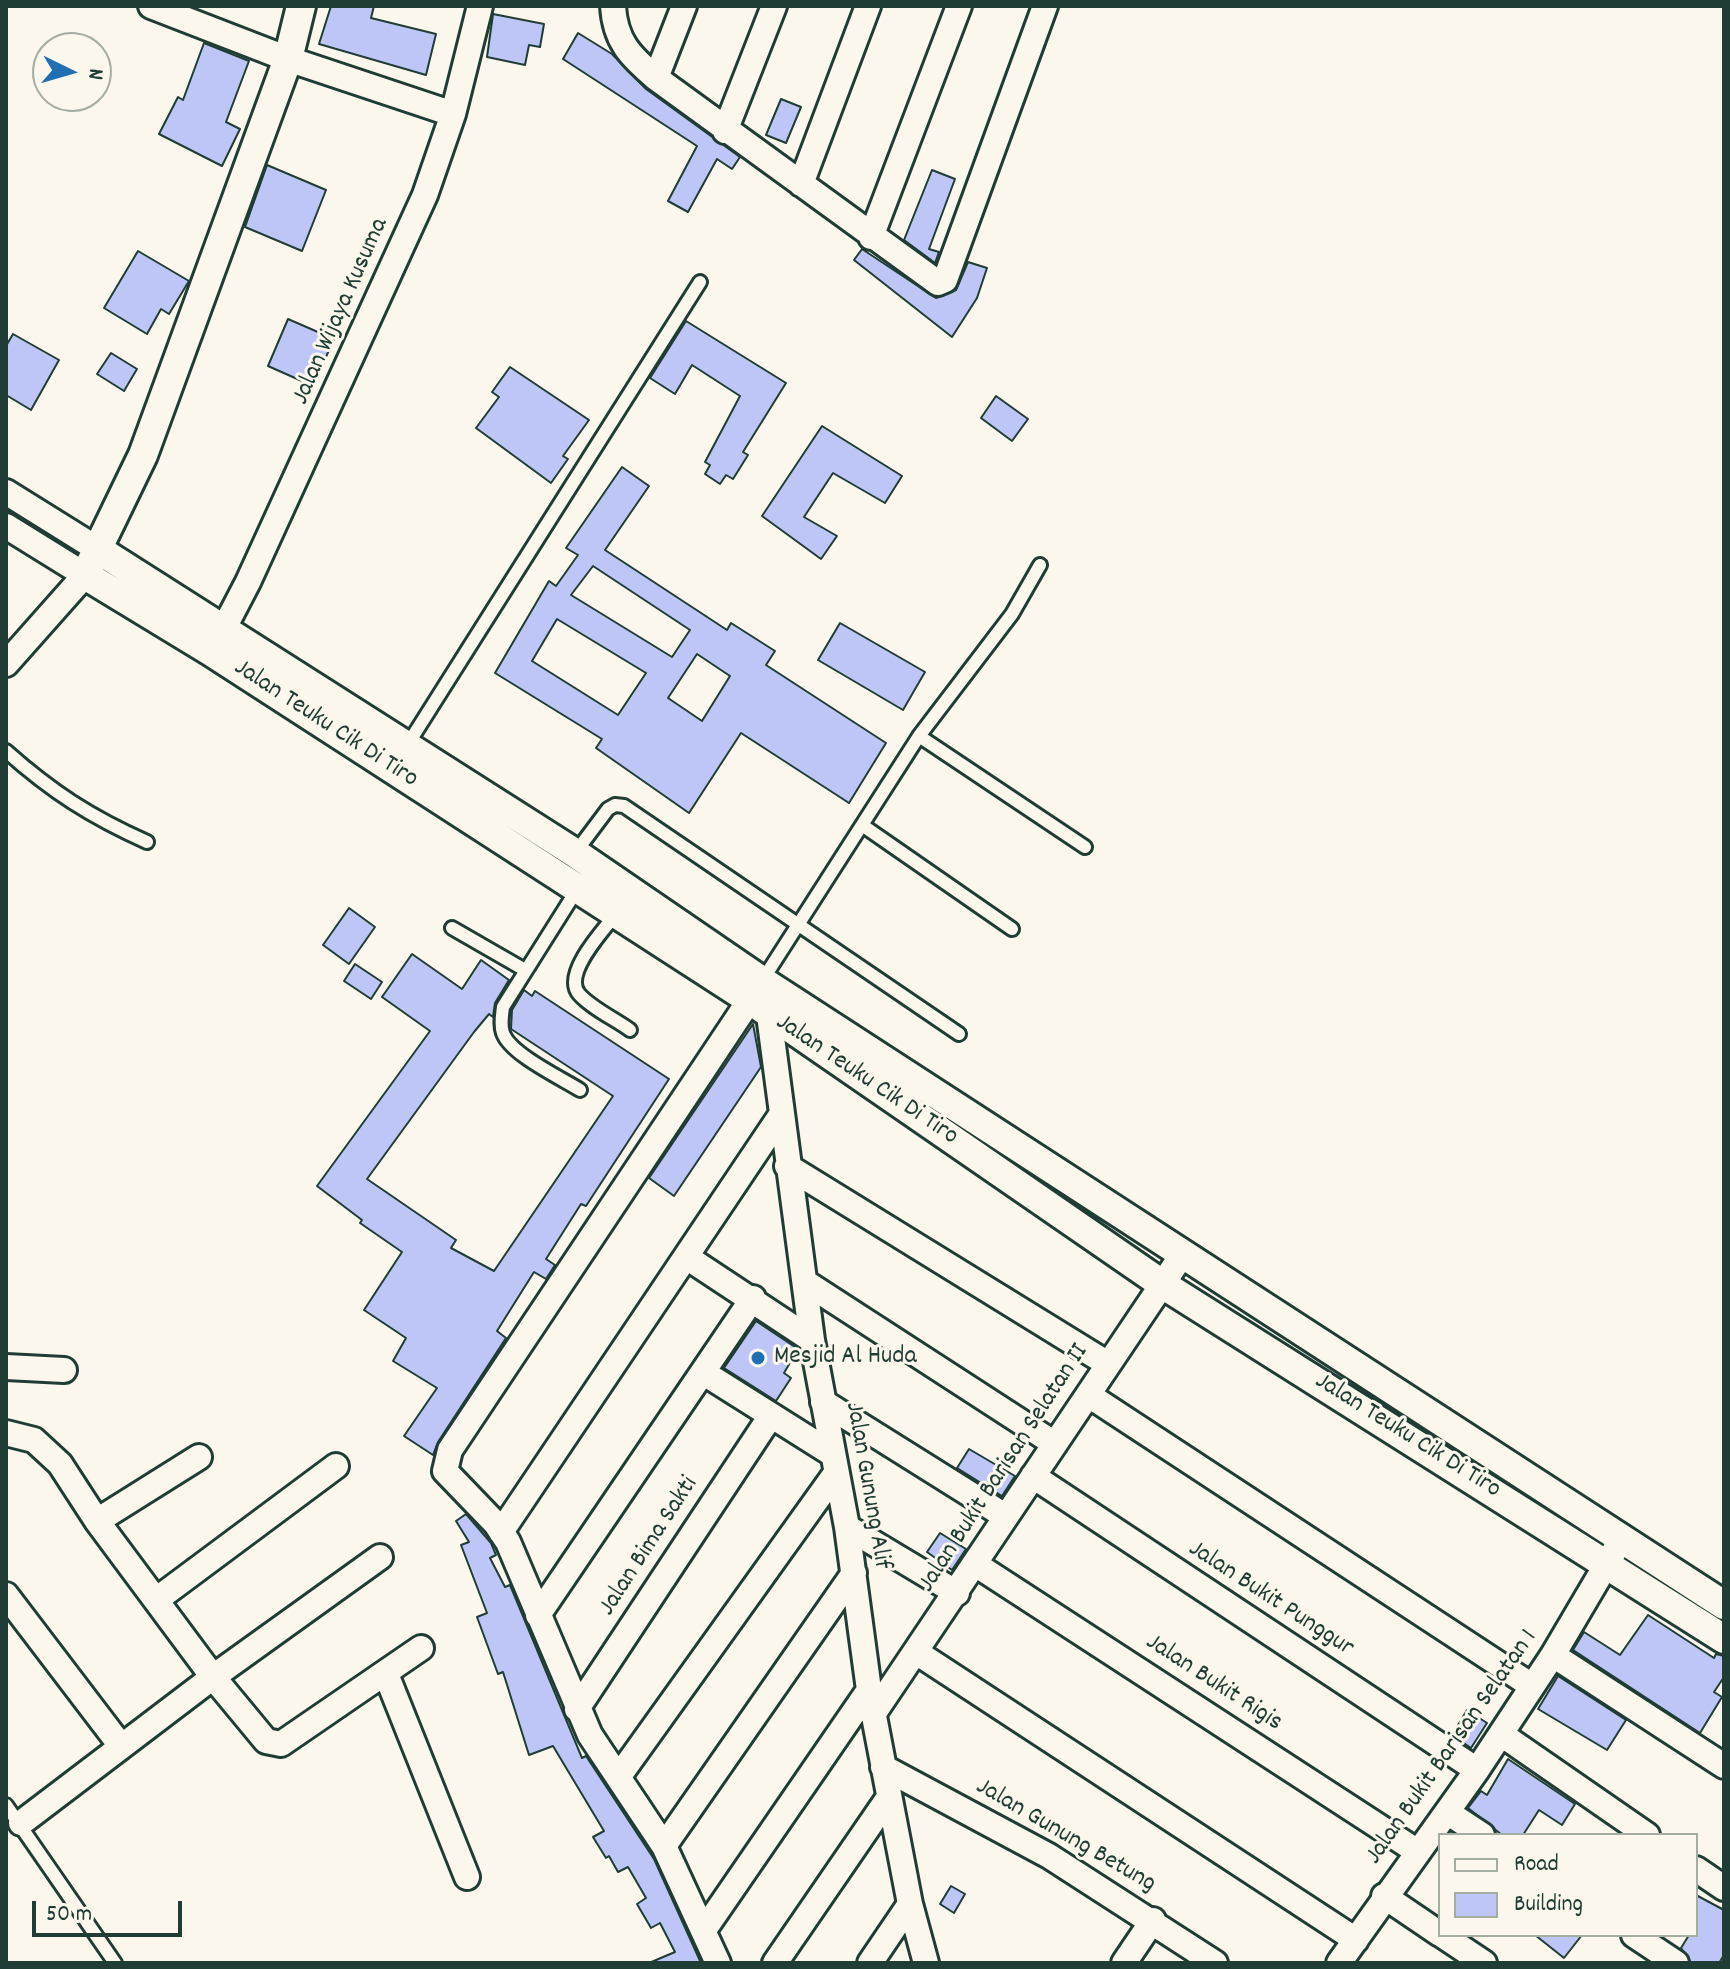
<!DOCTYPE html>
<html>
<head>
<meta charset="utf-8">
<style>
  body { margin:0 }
  #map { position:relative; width:1730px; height:1969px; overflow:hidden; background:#fbf7ec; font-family:Dekko,sans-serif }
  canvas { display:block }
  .frame { position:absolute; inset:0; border:8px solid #1f3d34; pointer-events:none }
  .legend { position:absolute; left:1438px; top:1833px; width:260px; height:104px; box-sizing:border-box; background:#fbf7ec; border:2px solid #a3ada2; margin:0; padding:10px 14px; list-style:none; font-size:24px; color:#1f3d34 }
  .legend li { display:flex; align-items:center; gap:16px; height:40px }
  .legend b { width:40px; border:2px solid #a3ada2 }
  .north { position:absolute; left:32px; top:32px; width:80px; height:80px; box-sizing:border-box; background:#fbf7ec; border:2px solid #a3ada2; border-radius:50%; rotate:95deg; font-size:22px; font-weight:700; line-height:32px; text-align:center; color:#1f3d34 }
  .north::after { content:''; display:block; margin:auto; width:28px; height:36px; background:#1f6fb2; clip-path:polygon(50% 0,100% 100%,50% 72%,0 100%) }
  .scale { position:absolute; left:32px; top:1901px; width:150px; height:36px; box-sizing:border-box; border:4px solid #1f3d34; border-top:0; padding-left:10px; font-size:24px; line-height:28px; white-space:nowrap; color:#1f3d34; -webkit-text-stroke:6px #fbf7ec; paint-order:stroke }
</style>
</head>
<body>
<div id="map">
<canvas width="1730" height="1969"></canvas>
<div class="frame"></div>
<ul class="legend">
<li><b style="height:10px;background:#fbf7ec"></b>Road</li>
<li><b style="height:22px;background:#bec6f7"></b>Building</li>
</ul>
<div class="north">N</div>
<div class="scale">50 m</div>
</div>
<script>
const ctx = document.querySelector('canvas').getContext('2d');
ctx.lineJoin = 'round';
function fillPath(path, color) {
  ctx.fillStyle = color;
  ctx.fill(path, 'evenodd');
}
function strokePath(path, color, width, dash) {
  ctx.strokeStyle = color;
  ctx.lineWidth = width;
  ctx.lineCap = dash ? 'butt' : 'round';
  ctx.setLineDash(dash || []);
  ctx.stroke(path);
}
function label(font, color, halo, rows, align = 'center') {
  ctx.font = font + ' Dekko,sans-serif';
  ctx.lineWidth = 6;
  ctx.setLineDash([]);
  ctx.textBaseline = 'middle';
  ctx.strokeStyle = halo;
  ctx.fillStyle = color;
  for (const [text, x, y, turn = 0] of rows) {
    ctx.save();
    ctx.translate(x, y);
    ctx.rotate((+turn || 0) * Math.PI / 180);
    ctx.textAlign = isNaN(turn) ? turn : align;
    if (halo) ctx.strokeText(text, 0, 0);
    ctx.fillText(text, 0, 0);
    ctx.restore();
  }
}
const building = new Path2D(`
  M 331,6 L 374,6 L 371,18 L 436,34 L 426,75 L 319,44 Z
  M 493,14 L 544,24 L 540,47 L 529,45 L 525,65 L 487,57 Z
  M 578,33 L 612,54 L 646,89 L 740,157 L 732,169 L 717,159 L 688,212 L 668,201 L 697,146 L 563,59 Z
  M 204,43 L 249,61 L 226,122 L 240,129 L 222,166 L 159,134 L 178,97 L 183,100 Z
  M 781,99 L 801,107 L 786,143 L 766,135 Z
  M 267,165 L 326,190 L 302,251 L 245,227 Z
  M 932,170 L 955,179 L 929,249 L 939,252 L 935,263 L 904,240 Z
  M 862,249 L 936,298 L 956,290 L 968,262 L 987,268 L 977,298 L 952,337 L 854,260 Z
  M 138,251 L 189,281 L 169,314 L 161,309 L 147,334 L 104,308 Z
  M 288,319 L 334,339 L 313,386 L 268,366 Z
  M 686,321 L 786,383 L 743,452 L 748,455 L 733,479 L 726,475 L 720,484 L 705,474 L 710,465 L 705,462 L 740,396 L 692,365 L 675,394 L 650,378 Z
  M 13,334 L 59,360 L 31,410 L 6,395 L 6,346 Z
  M 111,353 L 137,369 L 124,391 L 97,374 Z
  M 510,367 L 589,420 L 563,456 L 568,459 L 551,483 L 476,428 L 499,397 L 492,392 Z
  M 996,396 L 1028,419 L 1012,441 L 981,418 Z
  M 822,426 L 902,476 L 885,503 L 833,473 L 804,517 L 837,536 L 821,559 L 762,516 Z
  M 622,467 L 649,486 L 605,550 L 727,630 L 731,623 L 775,651 L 766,665 L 886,743 L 849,803 L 741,733 L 689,813 L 596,748 L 602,739 L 495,673 L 549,581 L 556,586 L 578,555 L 566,548 ZM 593,566 L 690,630 L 672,657 L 571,595 ZM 557,619 L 646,673 L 618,715 L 532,661 ZM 697,654 L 730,676 L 702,721 L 668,698 Z
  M 840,623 L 925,672 L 903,710 L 818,660 Z
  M 349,908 L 375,927 L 349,964 L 323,945 Z
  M 412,954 L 462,989 L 481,960 L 509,980 L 495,1003 L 493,1017 L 489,1014 L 474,1032 L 367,1179 L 456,1240 L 451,1248 L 494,1271 L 613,1096 L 511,1029 L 512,1010 L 524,990 L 532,996 L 535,991 L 669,1079 L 586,1206 L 581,1204 L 546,1259 L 555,1265 L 546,1279 L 534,1272 L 497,1331 L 506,1338 L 438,1442 L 433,1455 L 404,1436 L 437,1388 L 393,1361 L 406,1338 L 364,1310 L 402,1252 L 360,1223 L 362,1220 L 317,1186 L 430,1031 L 382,997 Z
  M 355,964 L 382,982 L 371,999 L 344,981 Z
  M 753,1024 L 761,1067 L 674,1196 L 649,1178 Z
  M 756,1321 L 798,1349 L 784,1373 L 791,1378 L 776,1401 L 724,1368 Z
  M 969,1449 L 1015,1476 L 1002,1496 L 957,1468 Z
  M 466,1514 L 491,1543 L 496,1555 L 490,1558 L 505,1587 L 510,1585 L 582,1758 L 586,1756 L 654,1859 L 701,1963 L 649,1963 L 675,1952 L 660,1923 L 651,1928 L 637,1904 L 646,1898 L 628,1867 L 618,1872 L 609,1856 L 606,1858 L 593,1837 L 604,1831 L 553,1746 L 529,1755 L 503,1672 L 498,1674 L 477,1617 L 487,1613 L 461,1545 L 469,1542 L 456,1521 Z
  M 940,1533 L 966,1549 L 952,1570 L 927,1552 Z
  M 1648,1615 L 1714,1658 L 1716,1654 L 1724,1656 L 1724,1677 L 1714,1692 L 1722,1697 L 1700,1733 L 1573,1650 L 1584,1632 L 1620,1655 Z
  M 1558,1676 L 1626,1720 L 1607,1750 L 1538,1709 Z
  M 1467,1710 L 1487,1723 L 1471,1748 L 1452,1735 Z
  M 1508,1759 L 1575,1804 L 1562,1825 L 1539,1810 L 1523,1835 L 1502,1835 L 1468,1808 L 1481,1791 L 1487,1795 Z
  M 951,1886 L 965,1894 L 954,1913 L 940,1904 Z
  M 1696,1895 L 1724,1910 L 1724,1955 L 1719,1963 L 1691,1963 L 1681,1948 L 1689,1935 L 1696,1935 Z
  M 1535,1935 L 1582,1935 L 1564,1958 Z`);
fillPath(building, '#bec6f7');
strokePath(building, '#1f3d34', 2);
const service = new Path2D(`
  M 919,736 L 1085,847
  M 408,744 L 700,282
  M 6,751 C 52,792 91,817 147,842
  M 862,825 L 1012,929
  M 575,853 L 608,809 L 615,805 L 624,806 L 959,1034
  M 578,888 L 503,1007 C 502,1016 500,1025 503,1033 C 510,1054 561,1078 580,1090
  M 617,913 C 604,929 562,974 579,994 C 591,1008 615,1019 630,1030
  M 452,928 L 525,970
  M 762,981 L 919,736 L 1012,614 L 1040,565
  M 6,1805 L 115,1963`);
const minor = new Path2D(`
  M 151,6 L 288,59 L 453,114
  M 613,6 C 615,41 630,56 656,78 L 938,283 L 945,280 L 1045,6
  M 656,78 L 684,6
  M 725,131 L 774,6
  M 801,184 L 868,6
  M 871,237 L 959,6
  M 6,492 L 99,550
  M 6,526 L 85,575 L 6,664
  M 223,630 L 248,582 L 425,195 L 453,114 L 480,6
  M 769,1015 L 812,1340 L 847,1527 L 869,1690 L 910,1904 L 926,1963
  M 787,1166 L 1108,1364
  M 688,1258 L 812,1340
  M 805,1282 L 1055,1444
  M 6,1367 L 64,1370
  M 704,1373 L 831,1453
  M 1090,1396 L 1532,1686
  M 823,1402 L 1005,1516
  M 6,1433 L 34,1440 L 60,1464 L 97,1521 L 213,1677 L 21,1823
  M 1033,1476 L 1477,1770
  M 97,1521 L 199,1457
  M 847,1527 L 957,1593
  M 501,1532 L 781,1115
  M 380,1557 L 213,1677 L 266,1741 L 281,1744 L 421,1648
  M 975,1564 L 1418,1852
  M 6,1595 L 121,1746
  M 156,1600 L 336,1466
  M 538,1615 L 753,1298
  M 916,1652 L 1356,1940
  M 1553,1655 L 1724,1766
  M 386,1674 L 467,1877
  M 577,1709 L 770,1417
  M 874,1713 L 1182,1255
  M 1501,1734 L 1647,1835
  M 883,1767 L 1049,1856 L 1215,1963
  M 619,1776 L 836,1473
  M 1447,1812 L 1482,1835
  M 664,1846 L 854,1573
  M 1696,1869 L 1724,1888
  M 1384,1896 L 1440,1934
  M 704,1930 L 869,1690
  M 1442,1935 L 1484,1963
  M 1634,1935 L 1676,1963
  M 718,1963 L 664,1846 L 590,1735 L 508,1542 L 496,1524 L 445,1471 L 450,1450 L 759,986
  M 775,1963 L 889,1797
  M 870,1963 L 910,1904
  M 1124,1963 L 1153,1920
  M 1339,1963 L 1477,1770 L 1553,1655 L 1622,1538`);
const tertiary = new Path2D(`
  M 301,6 L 288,59 L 143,455 L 85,575 L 210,651 L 750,1000 L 1162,1284 L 1724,1639
  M 99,550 L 575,853 L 762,981 L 1724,1605`);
strokePath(service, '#1f3d34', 18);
strokePath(minor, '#1f3d34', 30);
strokePath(tertiary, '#1f3d34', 34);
strokePath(service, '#fbf7ec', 12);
strokePath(minor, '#fbf7ec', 24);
strokePath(tertiary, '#fbf7ec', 28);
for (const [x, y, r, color] of [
  [758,1358,8,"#1f6fb2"]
]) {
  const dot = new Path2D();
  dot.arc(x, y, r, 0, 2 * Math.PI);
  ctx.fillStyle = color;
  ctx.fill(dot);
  strokePath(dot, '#fbf7ec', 3);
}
label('26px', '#1f3d34', '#fbf7ec', [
  ["Jalan Wijaya Kusuma",342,312,-66],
  ["Jalan Teuku Cik Di Tiro",325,725,33],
  ["Jalan Teuku Cik Di Tiro",866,1081,34],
  ["Jalan Teuku Cik Di Tiro",1407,1437,32],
  ["Jalan Bukit Barisan Selatan II",1005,1469,-57],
  ["Jalan Gunung Alif",866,1486,80],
  ["Jalan Bima Sakti",650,1547,-57],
  ["Jalan Bukit Punggur",1270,1600,33],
  ["Jalan Bukit Rigis",1213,1684,33],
  ["Jalan Bukit Barisan Selatan 1",1453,1748,-55],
  ["Jalan Gunung Betung",1065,1837,30]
]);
label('26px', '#1f3d34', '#fbf7ec', [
  ["Mesjid Al Huda",774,1358]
], 'left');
</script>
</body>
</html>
